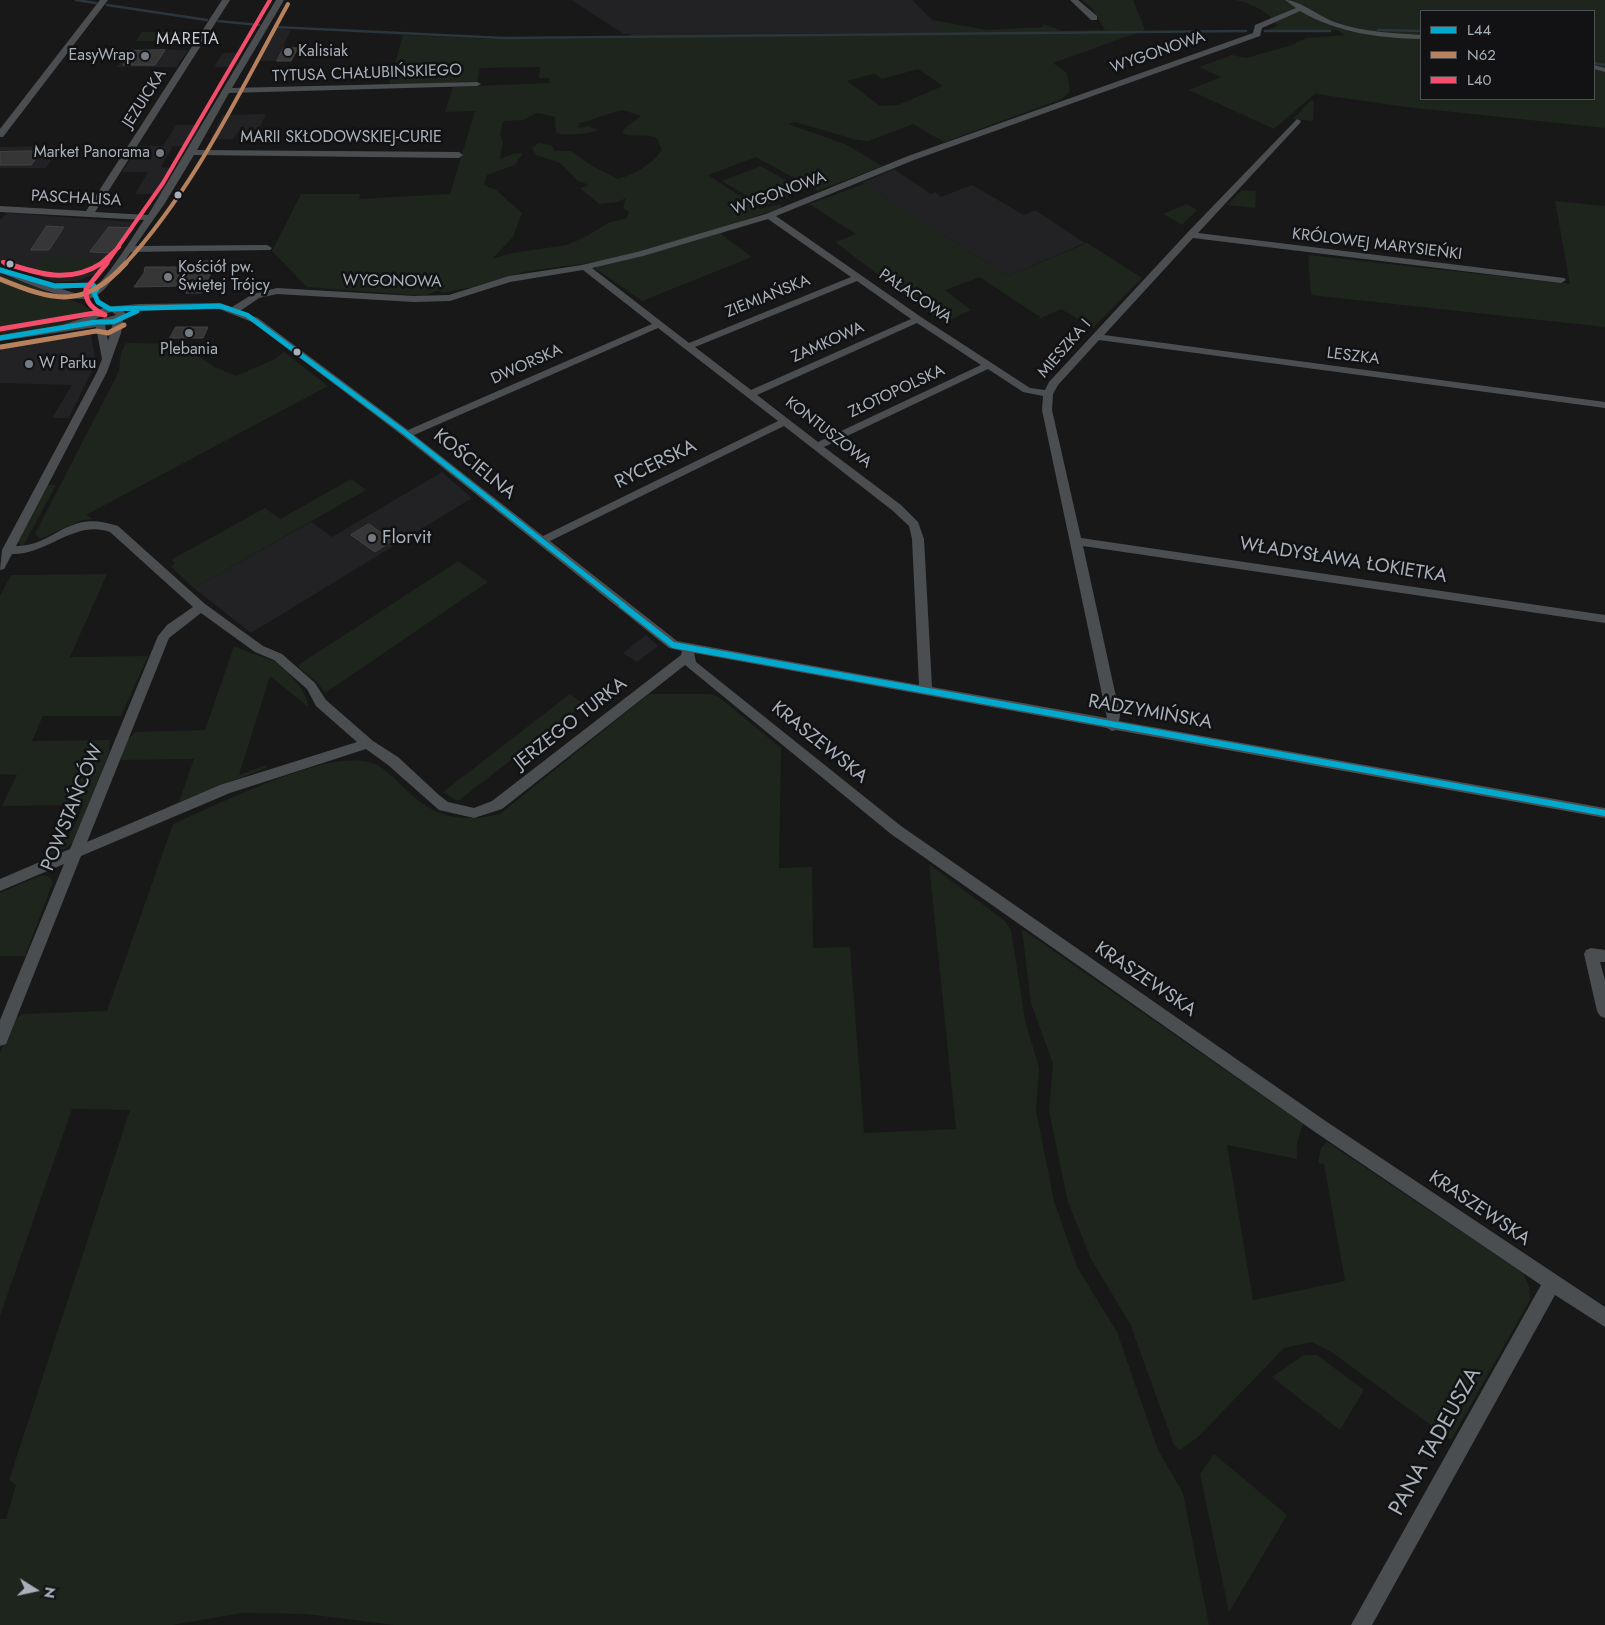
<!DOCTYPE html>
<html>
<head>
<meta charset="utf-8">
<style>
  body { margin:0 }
  #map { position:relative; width:1605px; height:1625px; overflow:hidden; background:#181818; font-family:Jost,sans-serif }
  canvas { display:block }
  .legend { position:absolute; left:1420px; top:10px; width:175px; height:90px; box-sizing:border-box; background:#121214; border:1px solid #4e5256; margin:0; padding:6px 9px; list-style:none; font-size:15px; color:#a8b1ba }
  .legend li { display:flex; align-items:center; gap:10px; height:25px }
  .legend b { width:25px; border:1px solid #4e5256 }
  .north { position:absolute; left:10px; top:1565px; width:50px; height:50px; -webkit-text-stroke:4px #121214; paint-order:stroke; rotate:100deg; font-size:14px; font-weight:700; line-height:20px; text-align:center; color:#a8b1ba }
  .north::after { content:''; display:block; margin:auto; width:18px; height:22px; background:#a8b1ba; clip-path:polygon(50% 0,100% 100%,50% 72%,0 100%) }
</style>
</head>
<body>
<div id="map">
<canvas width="1605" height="1625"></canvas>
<ul class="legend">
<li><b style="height:6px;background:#00a9ce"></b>L44</li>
<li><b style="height:6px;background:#b6815c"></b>N62</li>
<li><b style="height:6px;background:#f44d6c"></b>L40</li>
</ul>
<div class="north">N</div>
</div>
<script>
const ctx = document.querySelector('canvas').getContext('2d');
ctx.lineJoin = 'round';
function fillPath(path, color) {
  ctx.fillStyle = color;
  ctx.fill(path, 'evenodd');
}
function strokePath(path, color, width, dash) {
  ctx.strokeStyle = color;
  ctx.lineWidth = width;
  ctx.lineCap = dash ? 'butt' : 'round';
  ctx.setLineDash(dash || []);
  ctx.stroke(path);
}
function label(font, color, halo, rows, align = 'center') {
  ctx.font = font + ' Jost,sans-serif';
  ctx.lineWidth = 5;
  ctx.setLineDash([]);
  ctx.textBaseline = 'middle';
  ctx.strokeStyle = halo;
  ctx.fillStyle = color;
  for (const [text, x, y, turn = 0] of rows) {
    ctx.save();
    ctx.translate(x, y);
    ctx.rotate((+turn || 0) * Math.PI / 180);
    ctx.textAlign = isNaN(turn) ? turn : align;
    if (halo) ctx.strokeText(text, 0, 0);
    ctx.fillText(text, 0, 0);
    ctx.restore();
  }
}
fillPath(new Path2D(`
  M 571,0 L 912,0 L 945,33 L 624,34 Z
  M 273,28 L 291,30 L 283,46 L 299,47 L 291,61 L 254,61 Z
  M 130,49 L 188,50 L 176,67 L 117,67 Z
  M 225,53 L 242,53 L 234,67 L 214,67 L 222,54 Z
  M 266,114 L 259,129 L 238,132 L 233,139 L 210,140 L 223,115 Z
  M 176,125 L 201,125 L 189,146 L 173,146 L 161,167 L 171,168 L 161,185 L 166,185 L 158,197 L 151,197 L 153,194 L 135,194 L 148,172 L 122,172 L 138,146 L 163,146 Z
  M 61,146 L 46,168 L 0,168 L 0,147 Z
  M 894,169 L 931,194 L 935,192 L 941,197 L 972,185 L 1024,215 L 1035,210 L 1085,243 L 1008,276 L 862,183 Z
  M 7,213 L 134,222 L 136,225 L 101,272 L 77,281 L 56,282 L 0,262 L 0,220 Z
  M 90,330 L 95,356 L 93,369 L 69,418 L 52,418 L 72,385 L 0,383 L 0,352 L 5,344 Z
  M 442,472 L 472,498 L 251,633 L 194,588 L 311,522 L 332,537 Z
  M 646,635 L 658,646 L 637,662 L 623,653 Z`), '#222224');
fillPath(new Path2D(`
  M 1082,0 L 1133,0 L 1145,30 L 1053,63 L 1067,73 L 1070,91 L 1062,99 L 944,142 L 913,124 L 869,141 L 857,140 L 795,122 L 788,124 L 845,144 L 882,166 L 818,191 L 756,157 L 708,175 L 760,209 L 781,204 L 782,208 L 744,220 L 721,234 L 752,257 L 642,301 L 596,269 L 596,262 L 528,271 L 473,287 L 442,293 L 439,290 L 424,296 L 307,287 L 272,251 L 301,194 L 360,194 L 359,199 L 450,194 L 475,111 L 445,112 L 453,87 L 549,83 L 550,78 L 539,78 L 540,67 L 480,68 L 477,82 L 389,85 L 403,35 L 496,39 L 630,38 L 631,34 L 944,33 L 932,20 L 987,30 L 1043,27 L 1043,24 L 1062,31 L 1105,30 L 1092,8 ZM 918,69 L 943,86 L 898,105 L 880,106 L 847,81 L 874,74 L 882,79 ZM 623,110 L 641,116 L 625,128 L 622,133 C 634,138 644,133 657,138 L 662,150 C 652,164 635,174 618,179 L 592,166 L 571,151 L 555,151 L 551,145 L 538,143 L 532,148 L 536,155 L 560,163 L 577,180 L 589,185 L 580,188 L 599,204 L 618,202 L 626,198 L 623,208 L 629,212 L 627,218 L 608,223 L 587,236 L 567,245 L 512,253 L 492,259 L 513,237 L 522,213 L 496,190 L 484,185 L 487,175 L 515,165 L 523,153 L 512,154 L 500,159 L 503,142 L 500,134 L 503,121 L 523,120 L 537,113 L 555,117 L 556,133 C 563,136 591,134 598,130 L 588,126 L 578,128 L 579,123 C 595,120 607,113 623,110 Z
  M 1236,0 L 1605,0 L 1605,128 L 1406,107 L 1316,94 L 1318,91 L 1274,129 L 1189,90 L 1221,77 L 1199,67 L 1232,55 L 1246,58 L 1289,46 L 1307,38 L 1345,35 L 1337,30 L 1265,31 L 1277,26 C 1266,9 1253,5 1236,0 ZM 1421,11 L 1594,11 L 1594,99 L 1421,99 Z
  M 142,32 L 198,32 L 193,41 L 136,41 Z
  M 1310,101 L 1314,101 L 1313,121 L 1293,119 Z
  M 761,166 L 803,190 L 764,206 L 722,181 Z
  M 864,184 L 1008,276 L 1087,243 L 1142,278 L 1093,328 L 1061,309 L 1034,321 L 1040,317 L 980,277 L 945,290 L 971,310 L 950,320 L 937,319 L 835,242 L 856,234 L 809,204 Z
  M 1242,190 L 1256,191 L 1255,208 L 1227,205 Z
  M 1555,201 L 1605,206 L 1605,327 L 1311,295 L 1308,255 L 1570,284 Z
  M 1187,204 L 1197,210 L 1182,225 L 1163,214 Z
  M 45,256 L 103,260 L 91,274 L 33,271 Z
  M 0,274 L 82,304 L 89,309 L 89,315 C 78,328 19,332 0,335 Z
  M 126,343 L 180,344 L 215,367 L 236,376 L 273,360 L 284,352 L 328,386 L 86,515 L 93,519 L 82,520 L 40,539 L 35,534 L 119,371 L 121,353 Z
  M 351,479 L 366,490 L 194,588 L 171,567 L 175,563 L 171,560 L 265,508 L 280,519 Z
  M 48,485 L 56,485 L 23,546 L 21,546 L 18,542 Z
  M 458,561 L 488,582 L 325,693 L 317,682 L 297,666 Z
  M 107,574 L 70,657 L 148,656 L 121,716 L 43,716 L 32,741 L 110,740 L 109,753 L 74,840 L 68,847 L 51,855 L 45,851 C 70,841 74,828 83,805 L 2,806 L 17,775 L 0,774 L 0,596 L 11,575 Z
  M 234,646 C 246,652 259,655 271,660 C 284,666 307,691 308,705 L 307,706 L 270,676 L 239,775 L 267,765 L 266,768 L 179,802 L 194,759 L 120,760 L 127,741 L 135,732 L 205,730 Z
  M 570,694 L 584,704 L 458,801 L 443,792 Z
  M 649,694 L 710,694 L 719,697 L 781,748 L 779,868 L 812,867 L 813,948 L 850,947 L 864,1133 L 956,1129 L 929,864 L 1005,921 L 1011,930 L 1025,1020 L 1039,1068 L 1036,1111 L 1054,1201 L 1077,1267 L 1117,1332 L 1158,1450 L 1183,1493 L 1209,1625 L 394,1625 L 306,1614 L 242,1613 L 172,1625 L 0,1625 L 0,1519 L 6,1519 L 16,1485 L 9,1480 L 130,1110 L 72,1109 L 0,1316 L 0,1053 L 13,1020 L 22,1014 L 107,1011 L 173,824 C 218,805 318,754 363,761 C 380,763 389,773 401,785 C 432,816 456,824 500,814 Z
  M 39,876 L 48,876 L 53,882 L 25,956 L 0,956 L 0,893 Z
  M 1022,929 L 1303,1124 L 1297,1143 L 1297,1159 L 1227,1145 L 1253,1300 L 1345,1281 L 1324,1164 L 1318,1163 L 1321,1148 L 1327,1142 L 1523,1273 L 1529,1286 L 1530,1300 L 1451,1440 L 1333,1353 L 1312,1342 L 1284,1348 L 1198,1437 L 1180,1450 L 1174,1445 L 1130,1324 L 1091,1259 L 1068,1202 L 1049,1111 L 1053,1064 L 1031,1003 Z
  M 1304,1355 L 1317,1355 L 1364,1390 L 1340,1430 L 1272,1377 Z
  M 1214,1454 L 1287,1515 L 1229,1612 L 1200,1474 Z`), '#1e251d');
strokePath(new Path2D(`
  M 76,0 L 96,3
  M 107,5 L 207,20
  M 218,21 L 259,25
  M 275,27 L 504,38 L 1246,31
  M 1378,30 L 1421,31
  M 1265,31 L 1330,31
  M 1594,63 L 1605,65`), '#2a363b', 2.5);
const building = new Path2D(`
  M 284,48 L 298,48 L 291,61 L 277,61 Z
  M 165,50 L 155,65 L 123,65 L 133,51 Z
  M 25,151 L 42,151 L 31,165 L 0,165 L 0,152 Z
  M 47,226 L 64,227 L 49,250 L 31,250 Z
  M 109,227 L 134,228 L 113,253 L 90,252 Z
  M 202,261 L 217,261 L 201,293 L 186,293 L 188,289 L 179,288 L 181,286 L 134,287 L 144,273 L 145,267 L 199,267 Z
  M 176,327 L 208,327 L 203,338 L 170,338 Z
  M 369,524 L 392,541 L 375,552 L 351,535 Z`);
fillPath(building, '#363637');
strokePath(building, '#404244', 1);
fillPath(new Path2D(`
  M 100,0 L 108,0 L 3,137 L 0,137 L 0,129 Z
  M 222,0 L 230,0 L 95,212 L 148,215 L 276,0 L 284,0 L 232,88 L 477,82 L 481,84 L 477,86 L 229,93 L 197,150 L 459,152 L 463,155 L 459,158 L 194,155 L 165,203 L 135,246 L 267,245 L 272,248 L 270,250 L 131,252 C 121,265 109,290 94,297 C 74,306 21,280 0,273 L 0,267 L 53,285 L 57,283 L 85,283 L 85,287 L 62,289 C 70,291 80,297 89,292 C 105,283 132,237 144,220 L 0,212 L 0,206 L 86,211 Z
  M 1070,0 L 1078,0 L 1097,16 L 1097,20 L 1091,20 Z
  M 1285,0 C 1300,0 1321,18 1337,23 C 1364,32 1393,33 1421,35 L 1421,39 C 1379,38 1338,33 1300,11 L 1262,28 L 1260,36 L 914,160 L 776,216 L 921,317 L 1030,388 L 1045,390 L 1049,382 L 1188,232 L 1297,119 L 1301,121 L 1300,123 L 1198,233 L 1564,278 L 1566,280 L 1561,283 L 1193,238 L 1104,335 L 1605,402 L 1605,408 L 1099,340 L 1058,385 L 1053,394 L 1052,410 L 1081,538 L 1605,615 L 1605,623 L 1083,546 L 1120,715 L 1119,721 L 1605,808 L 1605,818 L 1116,730 L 1112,731 L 1107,728 L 694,653 L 696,662 L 901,826 L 1327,1122 L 1605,1307 L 1605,1327 L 1555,1295 L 1372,1625 L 1351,1625 L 1541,1285 L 1315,1132 L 891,834 L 685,665 L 502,809 L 474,818 L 439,810 L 388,765 L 366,749 L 230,793 L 81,856 L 8,1039 L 6,1044 L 0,1046 L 0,1020 L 64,864 L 0,891 L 0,879 L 70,849 L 158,636 L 167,625 L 193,607 L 110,532 C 75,519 47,555 12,554 L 4,569 L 0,570 L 2,550 L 97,372 L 102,359 L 96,327 L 0,341 L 0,335 L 62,325 L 90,316 L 104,307 L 139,304 L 220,303 L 232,307 L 253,294 L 277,288 L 414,296 L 449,295 L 509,276 L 582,265 L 637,252 L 766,214 L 908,156 L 1253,33 L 1255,25 L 1296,8 ZM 768,219 L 851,277 L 689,343 L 592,268 L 643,256 ZM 583,270 L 652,324 L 408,430 L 258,318 L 240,311 L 259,298 L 277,294 L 414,302 L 450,301 L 510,282 ZM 857,281 L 911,319 L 751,390 L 695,347 ZM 219,309 L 252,322 L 403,436 L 669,648 L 682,651 L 681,655 L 492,801 L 474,808 L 448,802 L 439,795 L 398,757 L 373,741 L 326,700 L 315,683 L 282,654 L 263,646 L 205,604 L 118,526 C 67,508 56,546 16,546 L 107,372 L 121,333 L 123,320 L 128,316 L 123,311 ZM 112,312 L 116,315 L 90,322 L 107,313 ZM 113,323 L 108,341 L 105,325 ZM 917,323 L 981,365 L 818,442 L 757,395 ZM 658,328 L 778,421 L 543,536 L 414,435 ZM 988,369 L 1023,392 L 1043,396 L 1042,410 L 1107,718 L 932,687 L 924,539 L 918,522 L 901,505 L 824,447 ZM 784,426 L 893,511 L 909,526 L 912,539 L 919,685 L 677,641 L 550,541 ZM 201,613 L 255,652 L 274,660 L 307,689 L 316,706 L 357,742 L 220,785 L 87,842 L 169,638 Z
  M 1594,65 L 1605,68 L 1605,72 L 1594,69 Z
  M 1591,948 L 1605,950 L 1605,962 L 1600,962 L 1605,980 L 1605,1018 L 1600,1016 L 1597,1011 L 1584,954 L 1586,950 Z`), '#4b4e51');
strokePath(new Path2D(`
  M 0,270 L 55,286 L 93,285 L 97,289 L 94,293 L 98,302 L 110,309 L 220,306 L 247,315 L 407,434 L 624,606
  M 0,338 L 96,322 L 113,322 L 137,311`), '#00a9ce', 5);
strokePath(new Path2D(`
  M 622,605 L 673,645 L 1605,813`), '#00a9ce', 6);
strokePath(new Path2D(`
  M 125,264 C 194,189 239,93 288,4`), '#b6815c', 4);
strokePath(new Path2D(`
  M 0,279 C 54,301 83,310 126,263
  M 1,347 L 96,331 L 108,333 L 124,325`), '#b6815c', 5);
strokePath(new Path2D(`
  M 3,262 L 9,264
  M 100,264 L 119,247
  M 106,264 L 163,183 L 270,0`), '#f44d6c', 4);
strokePath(new Path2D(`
  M 5,263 C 39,274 70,284 102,263
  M 0,329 L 95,313 L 105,315 C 93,309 85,303 86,289 L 107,263`), '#f44d6c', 5);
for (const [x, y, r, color] of [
  [288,52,5,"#767b81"],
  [145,56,5,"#767b81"],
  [160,153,5,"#767b81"],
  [178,195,4.5,"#a8b1ba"],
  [10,264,4.5,"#a8b1ba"],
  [168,277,5,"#767b81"],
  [189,333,5,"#767b81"],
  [297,352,4.5,"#a8b1ba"],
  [29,364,5,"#767b81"],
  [372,538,5,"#767b81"]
]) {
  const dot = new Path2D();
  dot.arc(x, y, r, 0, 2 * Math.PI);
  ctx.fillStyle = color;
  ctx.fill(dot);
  strokePath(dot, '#121214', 2);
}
ctx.letterSpacing = '1px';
label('16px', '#c9cfd5', '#121214', [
  ["MARETA",188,40]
]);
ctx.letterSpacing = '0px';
label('16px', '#a8b1ba', '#121214', [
  ["Kalisiak",298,52],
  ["EasyWrap",135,56,"right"],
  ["Market Panorama",150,153,"right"],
  ["Kościół pw.",178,268],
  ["Świętej Trójcy",178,286],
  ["Plebania",189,350,"center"],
  ["W Parku",39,364]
], 'left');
label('16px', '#a8b1ba', '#121214', [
  ["WYGONOWA",1158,53,-19],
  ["TYTUSA CHAŁUBIŃSKIEGO",367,74,-2],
  ["JEZUICKA",145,99,-57],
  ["MARII SKŁODOWSKIEJ-CURIE",341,138],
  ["WYGONOWA",779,194,-20],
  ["PASCHALISA",76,199,3],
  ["KRÓLOWEJ MARYSIEŃKI",1377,245,7],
  ["WYGONOWA",392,282,1],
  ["ZIEMIAŃSKA",768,297,-22],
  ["PAŁACOWA",915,297,34],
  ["ZAMKOWA",828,343,-24],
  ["MIESZKA I",1065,349,-49],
  ["LESZKA",1353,357,7],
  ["DWORSKA",527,365,-24],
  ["ZŁOTOPOLSKA",897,392,-25],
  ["KONTUSZOWA",828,433,38]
]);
label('19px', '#a8b1ba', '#121214', [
  ["KOŚCIELNA",474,465,39],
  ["RYCERSKA",656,465,-26],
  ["WŁADYSŁAWA ŁOKIETKA",1343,561,9],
  ["RADZYMIŃSKA",1150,713,10],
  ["JERZEGO TURKA",571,724,-38],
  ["KRASZEWSKA",819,743,39],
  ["POWSTAŃCÓW",73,808,-68],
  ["KRASZEWSKA",1145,980,34],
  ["KRASZEWSKA",1479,1209,34]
]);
label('19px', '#a8b1ba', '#121214', [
  ["Florvit",382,538]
], 'left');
label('22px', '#a8b1ba', '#121214', [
  ["PANA TADEUSZA",1436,1442,-61]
]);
</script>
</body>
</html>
